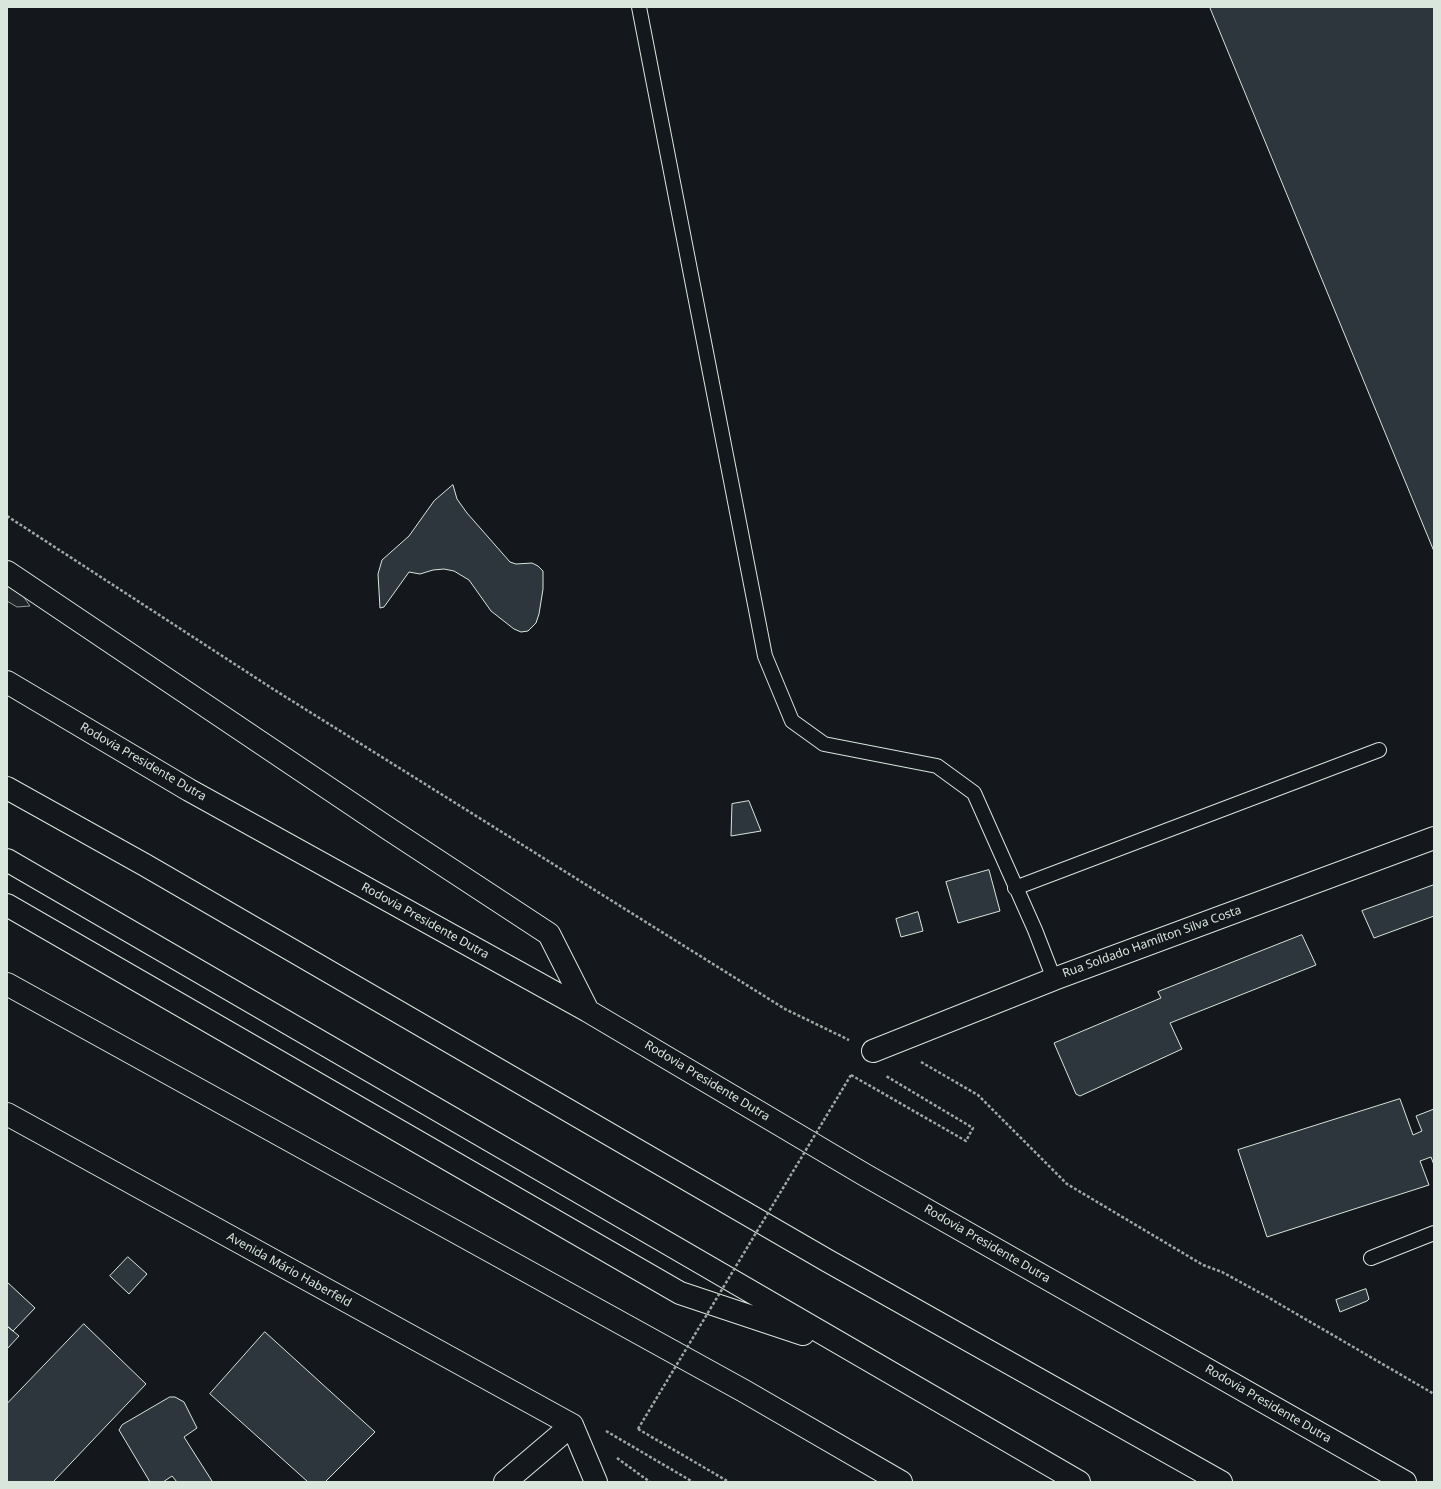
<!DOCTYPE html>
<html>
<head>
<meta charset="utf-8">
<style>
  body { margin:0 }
  #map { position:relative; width:1441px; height:1489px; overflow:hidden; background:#14181c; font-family:"Noto Sans",sans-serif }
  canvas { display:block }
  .frame { position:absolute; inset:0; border:8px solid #d8e6dc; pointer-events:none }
</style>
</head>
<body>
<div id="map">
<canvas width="1441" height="1489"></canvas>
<div class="frame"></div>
</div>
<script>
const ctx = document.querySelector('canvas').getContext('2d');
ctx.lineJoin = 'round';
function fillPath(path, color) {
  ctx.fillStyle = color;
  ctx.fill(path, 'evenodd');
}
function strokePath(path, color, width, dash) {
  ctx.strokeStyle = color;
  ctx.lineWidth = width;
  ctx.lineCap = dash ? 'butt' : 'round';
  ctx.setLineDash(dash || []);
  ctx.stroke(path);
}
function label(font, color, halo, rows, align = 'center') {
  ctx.font = font + ' "Noto Sans",sans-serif';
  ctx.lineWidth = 3;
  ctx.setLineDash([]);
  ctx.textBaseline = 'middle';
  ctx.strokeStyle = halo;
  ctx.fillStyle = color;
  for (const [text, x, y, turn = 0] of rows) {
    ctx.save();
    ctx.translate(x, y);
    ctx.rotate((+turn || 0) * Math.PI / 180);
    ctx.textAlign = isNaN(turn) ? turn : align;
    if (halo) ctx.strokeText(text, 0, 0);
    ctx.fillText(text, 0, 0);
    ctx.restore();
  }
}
const green = new Path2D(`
  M 7,586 L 23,596 L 30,606 L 17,607 L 7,601 Z`);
fillPath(green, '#202428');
strokePath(green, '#939e99', 1);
const building = new Path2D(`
  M 1210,7 L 1434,7 L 1434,551 Z
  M 453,485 L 457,499 L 467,513 L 510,562 L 516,564 L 532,563 L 538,566 L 543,571 L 543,589 L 539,614 L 536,623 L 528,631 L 521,632 L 514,629 L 491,611 L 469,580 L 454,571 L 444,569 L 433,570 L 420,574 L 409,572 L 384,607 L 380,608 L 378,574 L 382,560 L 409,536 L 434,501 Z
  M 749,801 L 761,831 L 731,836 L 732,804 Z
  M 989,870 L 1000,911 L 958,923 L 946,882 Z
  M 1434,885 L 1434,916 L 1374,938 L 1362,911 Z
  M 918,912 L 923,931 L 901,937 L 896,919 Z
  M 1302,935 L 1316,965 L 1170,1023 L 1182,1049 L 1080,1096 L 1076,1094 L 1054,1043 L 1161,998 L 1158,992 Z
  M 1400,1099 L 1413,1135 L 1422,1131 L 1416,1116 L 1434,1109 L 1434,1165 L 1431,1157 L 1420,1161 L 1429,1185 L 1267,1237 L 1238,1150 Z
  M 128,1257 L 147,1274 L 129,1294 L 110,1276 Z
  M 7,1282 L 35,1308 L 13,1331 L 7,1326 Z
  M 1366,1289 L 1369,1299 L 1367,1301 L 1340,1312 L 1336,1300 Z
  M 84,1324 L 146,1384 L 53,1482 L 7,1482 L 7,1404 Z
  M 7,1326 L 19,1336 L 7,1349 Z
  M 265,1332 L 375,1432 L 325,1482 L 308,1482 L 210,1394 Z
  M 170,1397 L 175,1397 L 184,1402 L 197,1428 L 184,1437 L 212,1481 L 211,1482 L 177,1482 L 172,1476 L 163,1482 L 150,1482 L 119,1430 L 122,1425 Z`);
fillPath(building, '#2c363c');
strokePath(building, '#d8e6dc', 1);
const service = new Path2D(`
  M 639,7 L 765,656 L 792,721 L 824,744 L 937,766 L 974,793 L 1035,930 L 1054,979
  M 1015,888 L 1379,750
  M 1371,1258 L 1434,1233`);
const minor = new Path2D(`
  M 873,1051 L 1054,979 L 1434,838
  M 7,1114 L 572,1425
  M 572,1425 L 596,1482
  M 505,1482 L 572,1425`);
const motorway = new Path2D(`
  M 7,572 L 389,829 L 549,934 L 588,1011
  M 7,682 L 189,790 L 588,1011 L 865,1175 L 1405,1482
  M 7,788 L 145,865 L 828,1261 L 1221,1482
  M 7,860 L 1079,1482
  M 7,905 L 680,1293 L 803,1334
  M 7,984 L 744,1391 L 901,1482`);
strokePath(service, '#d8e6dc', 16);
strokePath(minor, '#d8e6dc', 24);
strokePath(motorway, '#d8e6dc', 24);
strokePath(new Path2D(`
  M 7,516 L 273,689 L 785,1009 L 849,1040
  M 921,1062 L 978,1095 L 1067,1184 L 1203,1265 L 1222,1272 L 1264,1295 L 1434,1394
  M 851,1075 L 966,1141 L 973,1128 L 886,1076
  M 638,1429 L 729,1482
  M 606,1431 L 693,1482
  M 617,1458 L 650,1482`), '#9da8a2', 2.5, [3, 2]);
strokePath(service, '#14181c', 14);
strokePath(minor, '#14181c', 22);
strokePath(motorway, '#14181c', 22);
strokePath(new Path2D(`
  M 638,1429 L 851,1075`), '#9da8a2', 2.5, [3, 2]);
label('12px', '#d8e6dc', '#14181c', [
  ["Rodovia Presidente Dutra",143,762,30],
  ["Rodovia Presidente Dutra",425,921,29],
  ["Rua Soldado Hamílton Silva Costa",1152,942,-20],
  ["Rodovia Presidente Dutra",707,1081,31],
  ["Rodovia Presidente Dutra",987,1244,30],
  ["Avenida Mário Haberfeld",289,1270,29],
  ["Rodovia Presidente Dutra",1268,1404,30]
]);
</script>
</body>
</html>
